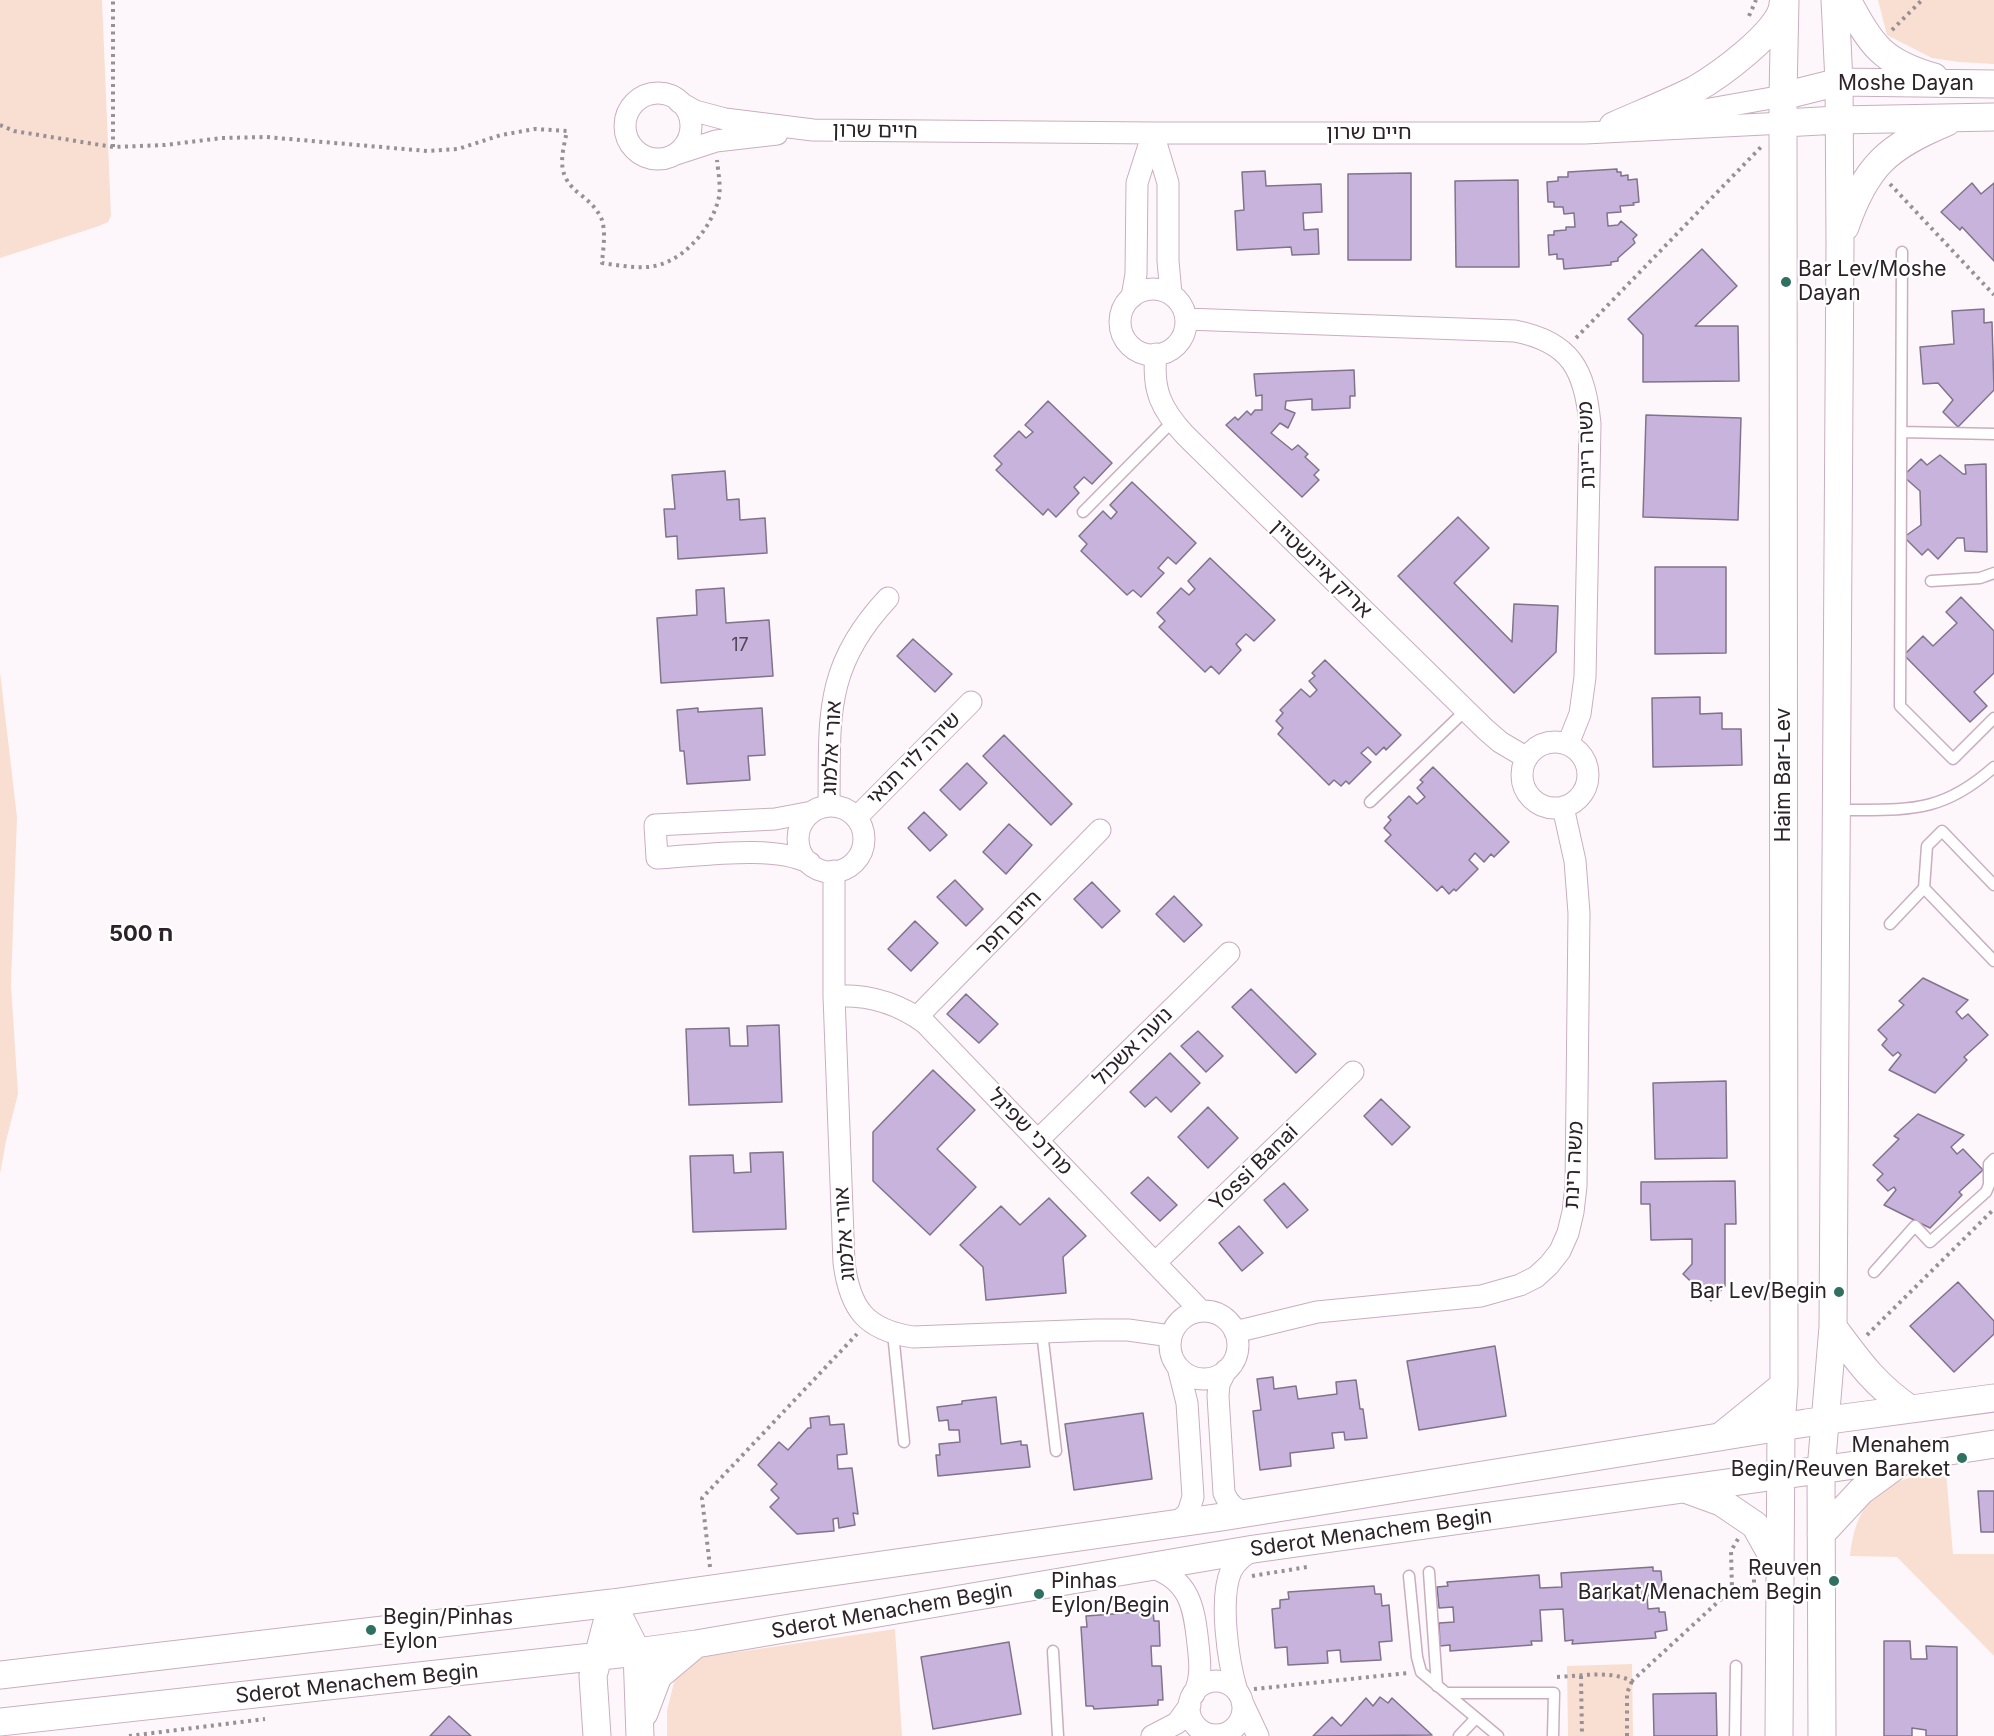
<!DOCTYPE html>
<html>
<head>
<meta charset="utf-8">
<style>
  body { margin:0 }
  canvas { display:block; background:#fdf7fb }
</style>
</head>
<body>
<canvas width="1994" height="1736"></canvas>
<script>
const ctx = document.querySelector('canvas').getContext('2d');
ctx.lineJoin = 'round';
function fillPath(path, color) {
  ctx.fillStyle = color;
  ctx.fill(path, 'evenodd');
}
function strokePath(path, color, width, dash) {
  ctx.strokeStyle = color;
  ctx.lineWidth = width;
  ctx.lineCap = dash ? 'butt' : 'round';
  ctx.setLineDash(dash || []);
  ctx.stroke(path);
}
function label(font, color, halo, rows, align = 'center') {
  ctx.font = font + ' Inter,"Noto Sans Hebrew",sans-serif';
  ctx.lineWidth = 4.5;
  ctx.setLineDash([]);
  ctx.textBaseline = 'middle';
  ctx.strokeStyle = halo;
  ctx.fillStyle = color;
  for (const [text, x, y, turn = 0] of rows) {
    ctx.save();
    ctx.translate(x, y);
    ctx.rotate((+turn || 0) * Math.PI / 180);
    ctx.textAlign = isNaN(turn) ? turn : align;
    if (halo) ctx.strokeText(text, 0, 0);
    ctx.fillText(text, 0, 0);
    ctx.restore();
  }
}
fillPath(new Path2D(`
  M 0,0 L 102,0 L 111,216 L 108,222 L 99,226 L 0,258 Z
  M 1878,0 L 1994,0 L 1994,64 L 1959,62 L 1932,58 L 1887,35 Z
  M 0,672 L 17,817 L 11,985 L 18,1094 L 6,1141 L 0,1174 Z
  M 1946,1472 L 1953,1554 L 1994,1554 L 1994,1656 L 1897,1557 L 1850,1556 C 1857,1494 1887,1477 1946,1472 Z
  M 895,1629 L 902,1736 L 667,1736 L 667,1711 L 675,1678 L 697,1658 Z
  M 1632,1664 L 1633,1736 L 1568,1736 L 1567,1666 Z`), '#f9dfd2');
const building = new Path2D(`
  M 1617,169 L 1617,172 L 1621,172 L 1621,176 L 1628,175 L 1628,180 L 1637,179 L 1639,202 L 1633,203 L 1634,205 L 1620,206 L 1621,212 L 1607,213 L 1608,226 L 1618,225 L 1621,221 L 1637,235 L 1633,239 L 1635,243 L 1618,258 L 1618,261 L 1611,262 L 1611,265 L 1564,269 L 1563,259 L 1557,259 L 1557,254 L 1549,255 L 1548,235 L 1554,235 L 1554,231 L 1566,230 L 1566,227 L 1575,227 L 1574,213 L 1564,214 L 1563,207 L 1554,207 L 1554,202 L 1548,202 L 1547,182 L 1558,181 L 1558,177 L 1568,177 L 1568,172 Z
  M 1265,171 L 1266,186 L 1321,184 L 1322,212 L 1303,213 L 1304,230 L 1318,229 L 1319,254 L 1292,255 L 1291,247 L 1237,250 L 1235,211 L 1244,210 L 1242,172 Z
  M 1411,173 L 1411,260 L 1348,260 L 1348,174 Z
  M 1518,180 L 1519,267 L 1456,267 L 1455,181 Z
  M 1972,183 L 1981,194 L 1994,183 L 1994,261 L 1962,227 L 1960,230 L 1941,212 Z
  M 1702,249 L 1737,286 L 1695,326 L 1738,326 L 1739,381 L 1643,382 L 1643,335 L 1628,319 Z
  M 1984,309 L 1984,323 L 1992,322 L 1994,390 L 1958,427 L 1943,412 L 1953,400 L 1938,383 L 1923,384 L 1920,347 L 1954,344 L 1952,311 Z
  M 1354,370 L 1355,396 L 1350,396 L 1350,408 L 1312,410 L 1312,399 L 1286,401 L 1285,409 L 1295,413 L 1288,428 L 1280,423 L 1271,433 L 1292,450 L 1298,445 L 1308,454 L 1305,457 L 1319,470 L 1314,475 L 1319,480 L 1302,497 L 1226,425 L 1235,417 L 1238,420 L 1247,411 L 1251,415 L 1255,410 L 1262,410 L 1262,395 L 1256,396 L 1254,374 Z
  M 1048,401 L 1112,463 L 1092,484 L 1084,477 L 1074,487 L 1079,493 L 1056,517 L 1048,509 L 1043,515 L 996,470 L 1002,464 L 994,456 L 1019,431 L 1026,438 L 1033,432 L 1025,425 Z
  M 1646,415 L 1741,418 L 1738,520 L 1643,517 Z
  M 1940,455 L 1963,474 L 1966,474 L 1965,465 L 1986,464 L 1987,552 L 1965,551 L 1964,538 L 1957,538 L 1938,559 L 1928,549 L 1922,555 L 1904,537 L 1921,525 L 1920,491 L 1903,476 L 1921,459 L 1927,465 Z
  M 725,471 L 727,500 L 739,499 L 740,520 L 765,518 L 767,553 L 678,559 L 677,536 L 666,537 L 664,509 L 675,509 L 672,475 Z
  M 1132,482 L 1196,543 L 1176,564 L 1168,557 L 1158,568 L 1164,573 L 1141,597 L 1133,590 L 1127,595 L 1081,551 L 1087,544 L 1079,536 L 1103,511 L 1111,519 L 1117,512 L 1110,505 Z
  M 1458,517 L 1489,548 L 1454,583 L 1512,642 L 1514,604 L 1558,606 L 1556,652 L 1514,693 L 1398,576 Z
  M 1210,558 L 1275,620 L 1254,641 L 1246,634 L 1236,644 L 1241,650 L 1219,674 L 1211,666 L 1205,672 L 1159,627 L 1165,621 L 1157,613 L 1181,588 L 1189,595 L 1195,589 L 1188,581 Z
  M 1655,567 L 1726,567 L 1726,653 L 1655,654 Z
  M 724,588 L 726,623 L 769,620 L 773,676 L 661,683 L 657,618 L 697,615 L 696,590 Z
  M 1961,597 L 1994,631 L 1994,673 L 1974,692 L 1987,706 L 1970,722 L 1904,655 L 1923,636 L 1933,646 L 1957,623 L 1946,612 Z
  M 913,639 L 952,674 L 935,692 L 897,656 Z
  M 1325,660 L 1401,735 L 1386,750 L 1384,747 L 1376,755 L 1368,747 L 1361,753 L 1371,762 L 1349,784 L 1346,781 L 1341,786 L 1334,780 L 1329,785 L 1278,734 L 1283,728 L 1276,721 L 1283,713 L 1280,710 L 1301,689 L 1310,697 L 1317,690 L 1309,681 L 1315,676 L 1312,673 Z
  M 1700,697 L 1700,714 L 1722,713 L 1722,729 L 1741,729 L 1742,765 L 1653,767 L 1652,698 Z
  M 698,708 L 698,712 L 762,708 L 765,755 L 748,756 L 750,780 L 687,784 L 684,751 L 680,751 L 677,710 Z
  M 1004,735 L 1072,804 L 1051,825 L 983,756 Z
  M 967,763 L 987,783 L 960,810 L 940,790 Z
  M 1433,767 L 1509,842 L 1494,857 L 1491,854 L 1484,862 L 1475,853 L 1469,860 L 1478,869 L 1456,891 L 1454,889 L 1449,894 L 1442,886 L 1437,891 L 1385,841 L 1391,835 L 1384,828 L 1391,820 L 1388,817 L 1409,796 L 1417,804 L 1425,797 L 1417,788 L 1423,782 L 1420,780 Z
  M 924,812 L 947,835 L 930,851 L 908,828 Z
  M 1009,824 L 1032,845 L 1006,874 L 983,852 Z
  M 955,880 L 983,909 L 966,926 L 937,897 Z
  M 1092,882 L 1120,911 L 1102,928 L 1074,899 Z
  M 1174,896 L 1202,925 L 1184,942 L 1156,914 Z
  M 915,921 L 938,943 L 911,971 L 888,949 Z
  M 1923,978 L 1968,1000 L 1956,1012 L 1962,1019 L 1968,1014 L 1988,1035 L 1964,1057 L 1967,1060 L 1935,1093 L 1889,1070 L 1901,1055 L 1898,1052 L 1893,1056 L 1882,1045 L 1887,1039 L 1878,1030 L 1904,1005 L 1899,1001 Z
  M 1251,989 L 1316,1054 L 1296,1073 L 1232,1007 Z
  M 966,994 L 998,1024 L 979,1043 L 947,1014 Z
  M 779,1025 L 782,1102 L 689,1105 L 686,1029 L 729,1028 L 730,1046 L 748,1046 L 747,1026 Z
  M 1198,1031 L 1223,1056 L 1206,1072 L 1181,1046 Z
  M 1170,1053 L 1200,1083 L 1171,1112 L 1156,1097 L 1145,1107 L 1130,1092 Z
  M 933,1070 L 975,1110 L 937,1149 L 976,1187 L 930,1235 L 873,1181 L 873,1132 Z
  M 1726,1081 L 1727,1158 L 1655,1159 L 1653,1083 Z
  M 1381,1099 L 1410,1127 L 1392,1145 L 1364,1116 Z
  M 1208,1107 L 1238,1138 L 1208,1168 L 1178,1137 Z
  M 1918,1114 L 1964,1135 L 1951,1147 L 1957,1154 L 1963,1149 L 1983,1170 L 1959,1192 L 1962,1195 L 1930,1228 L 1884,1205 L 1896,1190 L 1894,1187 L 1888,1191 L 1877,1180 L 1883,1174 L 1873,1165 L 1899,1139 L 1894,1136 Z
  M 783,1152 L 786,1229 L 693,1232 L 690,1156 L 733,1155 L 734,1173 L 751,1172 L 750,1153 Z
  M 1148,1177 L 1177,1205 L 1160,1221 L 1131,1193 Z
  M 1735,1181 L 1736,1224 L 1725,1224 L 1725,1286 L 1711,1301 L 1683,1274 L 1692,1264 L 1692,1239 L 1651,1240 L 1650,1204 L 1641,1204 L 1641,1182 Z
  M 1284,1183 L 1308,1210 L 1287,1228 L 1264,1200 Z
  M 1049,1198 L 1086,1236 L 1063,1257 L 1066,1293 L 986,1300 L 983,1267 L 960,1245 L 1001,1206 L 1020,1225 Z
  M 1239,1226 L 1263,1253 L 1242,1271 L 1219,1243 Z
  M 1958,1282 L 1994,1321 L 1994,1334 L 1954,1372 L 1910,1326 Z
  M 1495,1346 L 1506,1416 L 1419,1430 L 1407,1361 Z
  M 1273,1377 L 1274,1389 L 1296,1386 L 1298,1399 L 1337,1394 L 1336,1382 L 1356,1380 L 1360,1409 L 1363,1409 L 1367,1438 L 1345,1440 L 1344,1432 L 1332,1433 L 1334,1448 L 1290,1453 L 1291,1466 L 1260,1470 L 1253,1411 L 1261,1410 L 1257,1379 Z
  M 996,1397 L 1001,1444 L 1021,1441 L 1021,1445 L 1027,1445 L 1030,1467 L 938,1476 L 936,1455 L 940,1455 L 939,1444 L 960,1442 L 959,1430 L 949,1430 L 948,1420 L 939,1421 L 937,1407 L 962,1404 L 962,1401 Z
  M 1143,1413 L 1152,1479 L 1074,1490 L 1065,1424 Z
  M 829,1416 L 830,1425 L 844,1424 L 847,1454 L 837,1455 L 838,1469 L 852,1468 L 858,1514 L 853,1513 L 855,1525 L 839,1528 L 838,1518 L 833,1519 L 834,1531 L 797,1534 L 770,1507 L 779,1498 L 771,1490 L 777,1484 L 758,1465 L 779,1442 L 788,1450 L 808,1428 L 811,1428 L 810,1418 Z
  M 1978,1491 L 1994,1491 L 1994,1532 L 1981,1532 Z
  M 1653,1567 L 1653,1571 L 1661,1571 L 1663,1593 L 1647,1596 L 1648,1609 L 1659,1608 L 1659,1612 L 1665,1612 L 1667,1630 L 1655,1632 L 1656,1638 L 1572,1644 L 1573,1640 L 1565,1641 L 1563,1609 L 1540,1610 L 1542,1641 L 1531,1641 L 1532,1645 L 1450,1651 L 1450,1645 L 1440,1646 L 1439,1623 L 1454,1622 L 1453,1607 L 1439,1608 L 1437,1587 L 1448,1586 L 1447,1582 L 1539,1575 L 1540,1588 L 1562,1587 L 1561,1573 Z
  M 1374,1586 L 1375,1594 L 1381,1594 L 1382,1606 L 1389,1605 L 1392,1641 L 1379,1642 L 1381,1660 L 1341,1662 L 1340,1650 L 1327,1651 L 1328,1663 L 1288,1665 L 1287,1647 L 1275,1648 L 1272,1609 L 1280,1608 L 1280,1600 L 1289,1599 L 1288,1592 Z
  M 1153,1611 L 1154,1621 L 1159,1621 L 1160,1646 L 1151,1646 L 1152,1666 L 1161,1666 L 1163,1700 L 1158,1700 L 1158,1705 L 1094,1709 L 1093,1706 L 1086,1706 L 1081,1627 L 1087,1627 L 1086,1616 Z
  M 1884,1641 L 1910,1641 L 1911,1659 L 1927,1659 L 1926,1646 L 1957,1647 L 1957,1736 L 1926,1736 L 1926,1730 L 1912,1728 L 1912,1736 L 1884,1736 Z
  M 1009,1642 L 1021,1714 L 933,1729 L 921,1657 Z
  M 1716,1693 L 1717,1736 L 1654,1736 L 1653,1694 Z
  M 1380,1697 L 1388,1703 L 1392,1698 L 1432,1735 L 1313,1736 L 1332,1717 L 1341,1726 L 1366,1698 L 1373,1706 Z
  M 449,1716 L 471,1736 L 430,1736 Z`);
fillPath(building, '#c7b3dc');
strokePath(building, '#80738c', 1.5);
const service = new Path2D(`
  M 1902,252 L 1900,706 L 1953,759 L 1994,718
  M 1902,432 L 1994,434
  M 1083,512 L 1173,421
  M 1931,581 L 1980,578 L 1994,573
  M 1370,802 L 1466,710
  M 1836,810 C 1905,809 1939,816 1994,767
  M 1924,888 L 1994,961
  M 1890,924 L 1924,888 L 1927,846 L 1942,831 L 1994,885
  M 1874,1272 L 1915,1226 L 1930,1242 L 1986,1192 L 1989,1185 L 1989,1164 L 1994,1159
  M 1042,1332 L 1056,1451
  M 893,1333 L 904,1442
  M 1429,1572 L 1437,1686
  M 1409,1576 L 1417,1657 L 1421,1672 L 1498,1736
  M 1053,1651 L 1058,1736
  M 1447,1693 L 1554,1693 L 1553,1736
  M 1459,1736 L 1476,1718
  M 1735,1736 L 1736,1666`);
const minor = new Path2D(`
  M625 126a33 33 0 1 1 66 0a33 33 0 1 1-66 0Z
  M 679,102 L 695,111 L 725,119 L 813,130 L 1153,133 L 1585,133 L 1784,123
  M 1659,118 L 1783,96
  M 1153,133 L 1168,183 L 1168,261 L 1171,294
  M 676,154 L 716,141 L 777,134
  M1120 322a33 33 0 1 1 66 0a33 33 0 1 1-66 0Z
  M 1132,297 L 1136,274 L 1137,183 L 1153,133
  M 1186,319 L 1515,331 C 1571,342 1585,370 1590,424 L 1585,677 L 1580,714 L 1568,744
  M 1156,354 C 1152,390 1161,409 1185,435 L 1485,729 L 1500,742 L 1527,758
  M1522 775a33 33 0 1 1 66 0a33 33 0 1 1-66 0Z
  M 829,806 C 830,718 823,667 888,598
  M798 839a33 33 0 1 1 66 0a33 33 0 1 1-66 0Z
  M 857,817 L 971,702
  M 810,863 C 774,844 699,856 657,858 L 655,825 L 775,819 L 812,812
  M 834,871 L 834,996 L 844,1263 C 850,1309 866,1330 913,1337 L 1095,1330 L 1128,1330 L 1171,1336
  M 834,996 C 869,994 898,1003 925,1023 L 1201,1311
  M 917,1017 L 1100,830
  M 1038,1140 L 1229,953
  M 1155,1263 L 1353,1072
  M1170 1345a34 34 0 1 1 68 0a34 34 0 1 1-68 0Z
  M 1235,1332 L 1317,1312 L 1481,1296 L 1520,1285 L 1536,1277 L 1549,1265 L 1560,1251 L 1568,1233 L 1573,1212 L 1576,1186 L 1579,913 L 1575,861 L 1563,807
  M 1226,1370 L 1219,1384 L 1218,1396 L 1224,1493 C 1229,1505 1238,1513 1251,1512
  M 1175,1524 L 1188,1513 L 1193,1497 L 1187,1403 L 1178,1367
  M 1151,1567 C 1190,1580 1194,1607 1198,1644 C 1200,1662 1202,1677 1194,1694
  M1189 1708a27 27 0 1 1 54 0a27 27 0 1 1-54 0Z
  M 1237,1691 C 1228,1662 1219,1599 1231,1571 C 1236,1561 1244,1555 1254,1549
  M 1242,1702 L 1258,1736
  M 1152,1736 L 1177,1723 L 1190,1705`);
const tertiary = new Path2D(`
  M 1847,0 C 1872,46 1882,62 1934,77
  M 1783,96 L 1839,82 L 1994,84
  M 1784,123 L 1838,120 L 1994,117
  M 1613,126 C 1640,114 1668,103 1694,90 C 1717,77 1782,31 1783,4
  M 1845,227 C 1866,166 1887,147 1947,122
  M 1833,1327 C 1859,1362 1874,1384 1910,1409
  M 1720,1437 L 1784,1385
  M 1688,1490 L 1721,1502 L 1755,1525 L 1780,1570
  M 1821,1534 L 1861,1491 L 1902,1461
  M 612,1603 L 637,1652 L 640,1736
  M 0,1675 L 612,1603 L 1222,1517 L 1806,1423 L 1994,1398
  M 644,1713 L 658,1676 L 695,1645
  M 0,1722 L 637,1652 L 696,1644 L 1254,1549 L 1905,1458 L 1994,1444
  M 597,1736 L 593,1676 L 612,1603
  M 1779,1736 L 1781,1427 L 1784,1385 L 1783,96 L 1785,0
  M 1822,1736 L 1821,1470 L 1833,1327 L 1840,243 L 1839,82 L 1835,0`);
strokePath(service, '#caaebf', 13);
strokePath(minor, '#caaebf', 23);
strokePath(tertiary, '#caaebf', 29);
strokePath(new Path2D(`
  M 1749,16 L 1756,0
  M 1892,30 L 1922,0
  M 0,125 L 14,131 L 113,147 L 165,145 L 222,138 L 266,137 L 427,151 L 458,149 L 501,135 L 535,129 L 567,131 C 561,159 556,176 581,195 C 590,202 598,210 602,220 C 606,234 603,249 602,263 C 616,265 633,268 648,267 C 682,264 712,229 719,197 C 721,186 718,171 717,160
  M 113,147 L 113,0
  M 1890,184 L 1994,295
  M 1576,338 L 1761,147
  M 1867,1335 L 1994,1209
  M 1738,1539 L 1731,1551 L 1732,1589 L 1754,1587
  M 710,1567 L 702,1498 L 857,1334
  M 1252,1576 L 1307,1567
  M 1754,1590 L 1754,1573
  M 1581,1676 L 1582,1736
  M 1557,1677 C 1583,1676 1608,1670 1632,1681 L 1732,1589
  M 1254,1689 L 1408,1673
  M 129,1736 L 265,1719
  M 1627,1736 L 1627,1693 L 1632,1681`), '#989095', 4, [3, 4.5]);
strokePath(service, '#fff', 10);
strokePath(minor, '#fff', 21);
strokePath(tertiary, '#fff', 27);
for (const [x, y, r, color] of [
  [1786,282,6,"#307060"],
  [1839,1292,6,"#307060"],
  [1962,1458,6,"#307060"],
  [1834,1581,6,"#307060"],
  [1039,1594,6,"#307060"],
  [371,1630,6,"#307060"]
]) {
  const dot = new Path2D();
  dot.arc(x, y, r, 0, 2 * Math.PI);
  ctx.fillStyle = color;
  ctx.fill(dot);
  strokePath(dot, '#fff', 2);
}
label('18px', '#534655', null, [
  ["17",740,646]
]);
label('21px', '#2c2228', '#fff', [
  ["Moshe Dayan",1906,84],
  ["חיים שרון",875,131,1],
  ["חיים שרון",1369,133],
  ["משה רינת",1587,445,-92],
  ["אריק איינשטיין",1321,569,44],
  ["אורי אלמוג",832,748,-87],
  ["שירה לוי תנאי",914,759,-45],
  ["Haim Bar-Lev",1784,775,-90],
  ["חיים חפר",1009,924,-46],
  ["נועה אשכול",1133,1047,-45],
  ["מרדכי שפיגל",1030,1132,46],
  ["משה רינת",1574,1165,-87],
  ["Yossi Banai",1254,1168,-44],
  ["אורי אלמוג",845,1234,-94],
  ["Sderot Menachem Begin",1371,1533,-8],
  ["Sderot Menachem Begin",892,1611,-10],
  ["Sderot Menachem Begin",357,1684,-6]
]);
label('21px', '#2c2228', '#fff', [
  ["Bar Lev/Moshe",1798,270],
  ["Dayan",1798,294],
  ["Bar Lev/Begin",1827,1292,"right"],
  ["Menahem",1950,1446,"right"],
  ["Begin/Reuven Bareket",1950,1470,"right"],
  ["Reuven",1822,1569,"right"],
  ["Barkat/Menachem Begin",1822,1593,"right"],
  ["Pinhas",1051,1582],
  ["Eylon/Begin",1051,1606],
  ["Begin/Pinhas",383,1618],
  ["Eylon",383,1642]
], 'left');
label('bold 22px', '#2c2228', '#fff', [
  ["ח 500",141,934]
]);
</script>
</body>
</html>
